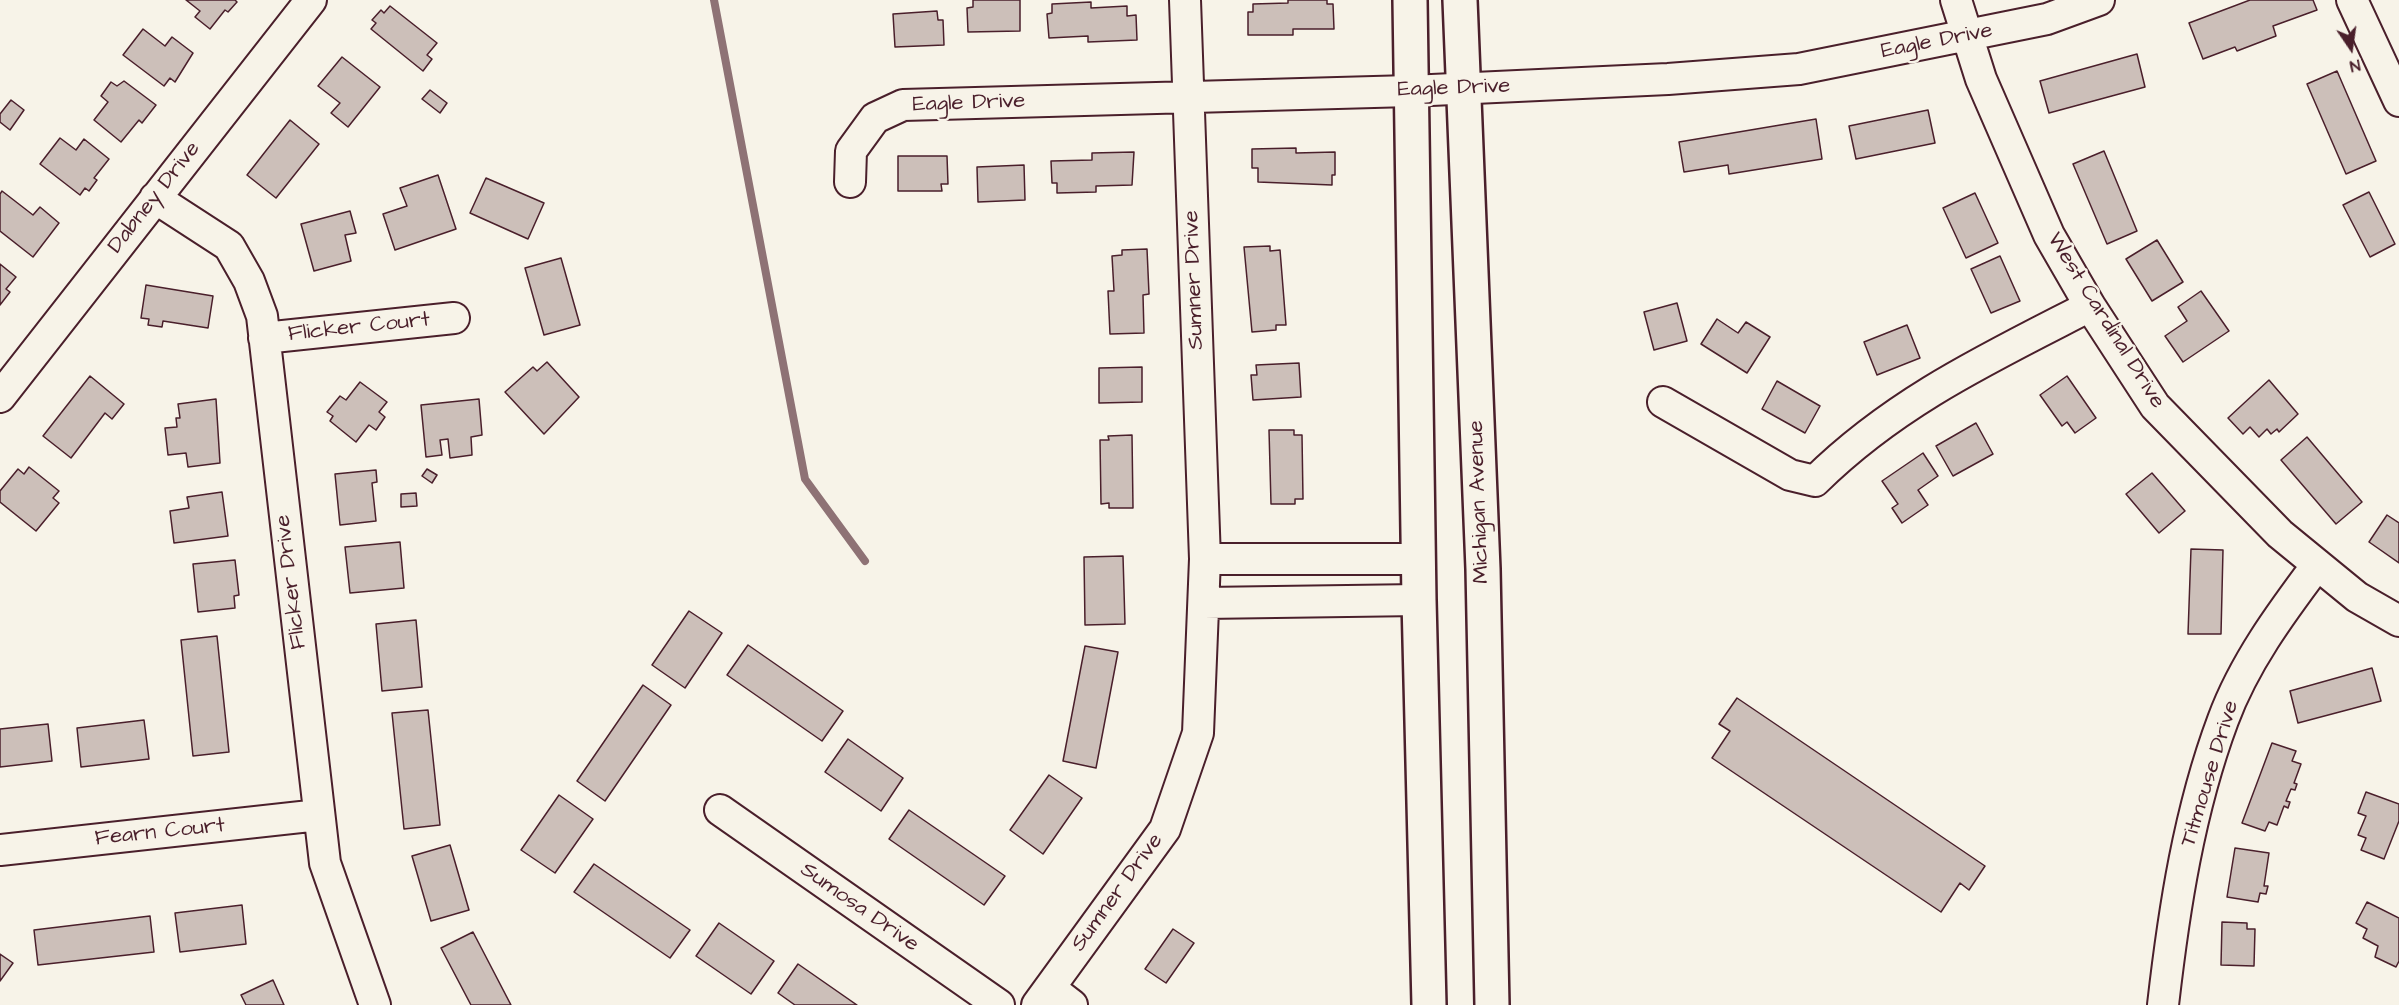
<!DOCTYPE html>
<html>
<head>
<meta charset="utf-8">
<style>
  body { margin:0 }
  #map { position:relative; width:2399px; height:1005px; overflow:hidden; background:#f7f3e8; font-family:"Architects Daughter",sans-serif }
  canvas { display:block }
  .north { position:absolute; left:2321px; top:18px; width:60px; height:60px; -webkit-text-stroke:4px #f7f3e8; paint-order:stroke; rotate:167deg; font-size:16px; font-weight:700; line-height:24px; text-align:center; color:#4a1f2b }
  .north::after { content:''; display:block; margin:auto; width:21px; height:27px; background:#4a1f2b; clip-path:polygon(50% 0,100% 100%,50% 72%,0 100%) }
</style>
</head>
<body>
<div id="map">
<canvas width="2399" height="1005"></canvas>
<div class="north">N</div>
</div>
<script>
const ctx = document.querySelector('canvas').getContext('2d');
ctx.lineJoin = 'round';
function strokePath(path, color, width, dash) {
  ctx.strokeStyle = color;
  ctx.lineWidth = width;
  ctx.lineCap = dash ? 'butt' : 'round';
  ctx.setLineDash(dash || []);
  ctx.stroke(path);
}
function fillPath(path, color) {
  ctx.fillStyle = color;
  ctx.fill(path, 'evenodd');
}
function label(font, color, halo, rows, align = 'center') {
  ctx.font = font + ' "Architects Daughter",sans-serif';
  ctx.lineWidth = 5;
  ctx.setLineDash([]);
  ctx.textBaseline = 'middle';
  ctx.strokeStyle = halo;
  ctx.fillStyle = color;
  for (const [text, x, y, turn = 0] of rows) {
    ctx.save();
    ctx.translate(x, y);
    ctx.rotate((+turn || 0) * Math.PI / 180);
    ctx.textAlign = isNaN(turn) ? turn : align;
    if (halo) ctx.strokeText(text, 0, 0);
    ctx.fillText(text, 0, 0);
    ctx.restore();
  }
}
strokePath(new Path2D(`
  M 714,0 L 805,479 L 865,561`), '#8e7275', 8);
const building = new Path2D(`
  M 186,0 L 235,0 L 237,2 L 228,12 L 225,10 L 210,29 L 195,17 L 200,11 Z
  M 973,0 L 1020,0 L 1020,31 L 968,32 L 967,8 L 973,7 Z
  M 1288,0 L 1327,0 L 1327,4 L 1333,4 L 1334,29 L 1293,29 L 1293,35 L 1248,35 L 1248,12 L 1253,12 L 1253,4 L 1288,3 Z
  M 2250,0 L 2313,0 L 2317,10 L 2273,26 L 2276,36 L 2237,51 L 2235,47 L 2203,59 L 2189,23 Z
  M 1091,2 L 1091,8 L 1127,6 L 1127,16 L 1136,15 L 1137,40 L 1088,42 L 1088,36 L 1049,38 L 1047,14 L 1052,13 L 1052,4 Z
  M 390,6 L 437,43 L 427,55 L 432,59 L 423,71 L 371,29 L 376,23 L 372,20 L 381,10 L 384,13 Z
  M 937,11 L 938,20 L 943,20 L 944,45 L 895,47 L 893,14 Z
  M 143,29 L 165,46 L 172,37 L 193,53 L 175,82 L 170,78 L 164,86 L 123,55 Z
  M 2137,54 L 2145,87 L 2049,113 L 2040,81 Z
  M 342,57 L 380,87 L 348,127 L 331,113 L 340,103 L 318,86 Z
  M 2337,71 L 2376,161 L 2346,174 L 2307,84 Z
  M 124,81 L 156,105 L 142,123 L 139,120 L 121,142 L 94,120 L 108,102 L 101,96 L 111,82 L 117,86 Z
  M 430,90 L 447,103 L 440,113 L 422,99 Z
  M 11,100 L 24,110 L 10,130 L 0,122 L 0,114 Z
  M 1928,110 L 1935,143 L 1856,159 L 1849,126 Z
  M 1816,119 L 1822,159 L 1729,174 L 1728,165 L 1684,172 L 1679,142 Z
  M 290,120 L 319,144 L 276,198 L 247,175 Z
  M 60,138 L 76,150 L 84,139 L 109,159 L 94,178 L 97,180 L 89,191 L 85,188 L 80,195 L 40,164 Z
  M 1296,148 L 1296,153 L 1335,152 L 1335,175 L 1332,175 L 1332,185 L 1258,182 L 1258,168 L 1252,168 L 1252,149 Z
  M 2104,151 L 2137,231 L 2107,244 L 2073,164 Z
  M 1134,152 L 1132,185 L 1096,186 L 1096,192 L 1057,193 L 1057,183 L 1052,183 L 1051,161 L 1092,160 L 1092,153 Z
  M 898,156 L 947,156 L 948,184 L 941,184 L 942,191 L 898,191 Z
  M 1024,165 L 1025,200 L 978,202 L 977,167 Z
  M 438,175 L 456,229 L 395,250 L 383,214 L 407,206 L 400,188 Z
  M 486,178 L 544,203 L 528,239 L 470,213 Z
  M 2,191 L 33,215 L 40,207 L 59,223 L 33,257 L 0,231 L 0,194 Z
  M 2369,192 L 2395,244 L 2370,257 L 2343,205 Z
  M 1975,193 L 1998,243 L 1966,258 L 1943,208 Z
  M 350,211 L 356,233 L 345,235 L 351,261 L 314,271 L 301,224 Z
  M 2157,240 L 2183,282 L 2152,301 L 2126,259 Z
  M 1270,246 L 1270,251 L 1280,250 L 1286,325 L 1276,325 L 1276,330 L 1252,332 L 1244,247 Z
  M 1147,249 L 1149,294 L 1143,295 L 1144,333 L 1110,334 L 1108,291 L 1114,291 L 1112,256 L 1122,255 L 1122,250 Z
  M 2000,256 L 2020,301 L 1991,313 L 1971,269 Z
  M 561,258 L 580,325 L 544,335 L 525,268 Z
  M 0,264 L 16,277 L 6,289 L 10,292 L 0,305 Z
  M 146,285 L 213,296 L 208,328 L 163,321 L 162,327 L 148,325 L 149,319 L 141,318 Z
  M 2201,291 L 2229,331 L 2183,362 L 2165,336 L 2187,321 L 2178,307 Z
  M 1677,303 L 1687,341 L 1654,350 L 1644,312 Z
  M 1717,319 L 1738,333 L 1746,322 L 1770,337 L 1747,373 L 1701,344 Z
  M 1907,325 L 1920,358 L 1877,375 L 1864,342 Z
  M 547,362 L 579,397 L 544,434 L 505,392 L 533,367 L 537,371 Z
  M 1299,363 L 1301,397 L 1253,400 L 1251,375 L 1257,375 L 1256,365 Z
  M 1142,367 L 1142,402 L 1099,403 L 1099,368 Z
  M 90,376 L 124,404 L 112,419 L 105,413 L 71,458 L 43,436 Z
  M 2067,376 L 2096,418 L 2075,433 L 2067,422 L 2062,426 L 2040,395 Z
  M 2269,380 L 2298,414 L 2279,432 L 2277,429 L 2271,434 L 2267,429 L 2259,437 L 2250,427 L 2243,434 L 2228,418 Z
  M 1777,381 L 1820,406 L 1805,433 L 1762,409 Z
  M 360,382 L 387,402 L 379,412 L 385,417 L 376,430 L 369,425 L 356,442 L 330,421 L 333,416 L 327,412 L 340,396 L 346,400 Z
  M 216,399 L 220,463 L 188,467 L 186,453 L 168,455 L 165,428 L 177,427 L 176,418 L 180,418 L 178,404 Z
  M 479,399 L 482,435 L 471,437 L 472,455 L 450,458 L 448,439 L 440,440 L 442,455 L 426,457 L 421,405 Z
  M 1976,423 L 1993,454 L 1953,476 L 1936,446 Z
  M 1269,430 L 1294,430 L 1294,435 L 1302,435 L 1303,499 L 1295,499 L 1295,504 L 1271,504 Z
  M 1132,435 L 1133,508 L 1109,508 L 1109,503 L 1101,504 L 1100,440 L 1109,440 L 1108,436 Z
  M 2307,437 L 2362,502 L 2336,524 L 2281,460 Z
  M 1923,453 L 1938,476 L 1918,490 L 1928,505 L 1902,523 L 1892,508 L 1898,504 L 1882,481 Z
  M 29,467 L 59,491 L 53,498 L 59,503 L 36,531 L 0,502 L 0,491 L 18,469 L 24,474 Z
  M 427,469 L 437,475 L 432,483 L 422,476 Z
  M 376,470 L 377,482 L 372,483 L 376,521 L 340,525 L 335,474 Z
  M 2152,473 L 2185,511 L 2159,533 L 2126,494 Z
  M 222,492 L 228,536 L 174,543 L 170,511 L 189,508 L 187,497 Z
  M 416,493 L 417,506 L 401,507 L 401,494 Z
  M 2387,515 L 2399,523 L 2399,563 L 2369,542 Z
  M 400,542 L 404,588 L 350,593 L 345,547 Z
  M 2191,549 L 2223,550 L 2221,634 L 2188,634 Z
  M 1123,556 L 1125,624 L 1085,625 L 1084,557 Z
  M 235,560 L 239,595 L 234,596 L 235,608 L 198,612 L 193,564 Z
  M 689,611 L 722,633 L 685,688 L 652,665 Z
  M 416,620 L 422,687 L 382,691 L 376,624 Z
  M 217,636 L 229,752 L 193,756 L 181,640 Z
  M 748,645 L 843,711 L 822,741 L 727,675 Z
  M 1085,646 L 1118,652 L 1096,768 L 1063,761 Z
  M 2372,668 L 2381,701 L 2298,723 L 2290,691 Z
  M 643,685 L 671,705 L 605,801 L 577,781 Z
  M 1737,698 L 1985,866 L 1969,890 L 1960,883 L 1941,912 L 1712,758 L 1730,731 L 1719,724 Z
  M 428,710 L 440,825 L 404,829 L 392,713 Z
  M 144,720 L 149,759 L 81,767 L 77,728 Z
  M 48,724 L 52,761 L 0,767 L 0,729 Z
  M 848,739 L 903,778 L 881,811 L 825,772 Z
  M 2272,743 L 2296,751 L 2292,761 L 2301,764 L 2294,783 L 2297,784 L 2295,790 L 2291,789 L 2286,801 L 2290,802 L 2288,808 L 2284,806 L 2277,825 L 2269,822 L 2265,831 L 2242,823 Z
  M 1049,775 L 1082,798 L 1043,854 L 1010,830 Z
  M 2366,792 L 2399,804 L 2399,821 L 2384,859 L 2361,850 L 2366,838 L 2358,835 L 2366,816 L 2358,813 Z
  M 559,795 L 593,819 L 555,873 L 521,850 Z
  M 909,810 L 1005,876 L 984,905 L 889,839 Z
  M 450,845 L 469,910 L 431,921 L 412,856 Z
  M 2235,848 L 2269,853 L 2264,886 L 2268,886 L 2266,894 L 2260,893 L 2258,902 L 2227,897 Z
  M 594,864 L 690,930 L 670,958 L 574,892 Z
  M 2367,902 L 2399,918 L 2399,961 L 2396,967 L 2375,957 L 2378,946 L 2363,938 L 2367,929 L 2356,923 Z
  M 242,905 L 246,944 L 180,952 L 175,913 Z
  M 150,916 L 154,952 L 38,965 L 34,930 Z
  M 2222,922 L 2247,923 L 2247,929 L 2255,929 L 2254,966 L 2221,965 Z
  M 719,923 L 774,961 L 751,994 L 696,956 Z
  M 1173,929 L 1194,943 L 1166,983 L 1145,969 Z
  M 473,932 L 511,1005 L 471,1005 L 441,948 Z
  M 0,954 L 13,963 L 0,981 Z
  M 798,964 L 857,1005 L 795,1005 L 778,993 Z
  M 273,980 L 284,1005 L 246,1005 L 241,995 Z`);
fillPath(building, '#ccbfb9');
strokePath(building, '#4a1f2b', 1.5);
const minor = new Path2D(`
  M 1956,0 L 1981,79 L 2049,235 L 2090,306 L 2155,406 L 2280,534 L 2357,597 L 2399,621
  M 2352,0 L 2399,101
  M 850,182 L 851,151 L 875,118 L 903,105 L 1410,91 L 1668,79 L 1799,69 L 2047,19 L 2099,0
  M 155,198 L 229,246 L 249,281 L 262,316 L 325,863 L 375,1005
  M 264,338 L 454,318
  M 0,397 L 311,0
  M 1663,402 L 1790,475 L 1815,481 C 1896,401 1991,357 2090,306
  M 1205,559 L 1419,559
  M 1204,603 L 1419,600
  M 720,810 L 999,1005
  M 0,850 L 319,815
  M 1050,988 L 1072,1005
  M 1037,1005 L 1165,829 L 1198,733 L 1205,559 L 1185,0
  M 2163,1005 C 2174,909 2189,811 2223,720 C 2244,663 2281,613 2317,565`);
const secondary = new Path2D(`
  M 1410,0 L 1419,600 L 1429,1005
  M 1460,0 L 1483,569 L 1492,1005`);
strokePath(minor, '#4a1f2b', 34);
strokePath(secondary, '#4a1f2b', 38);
strokePath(minor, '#f7f3e8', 30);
strokePath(secondary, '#f7f3e8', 33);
label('22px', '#4a1f2b', '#f7f3e8', [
  ["Eagle Drive",1937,42,-11],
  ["Eagle Drive",1454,89,-2],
  ["Eagle Drive",969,104,-2],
  ["Dabney Drive",155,198,-52],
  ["Sumner Drive",1195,280,-92],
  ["West Cardinal Drive",2105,321,58],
  ["Flicker Court",359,328,-6],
  ["Michigan Avenue",1480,502,-92],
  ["Flicker Drive",292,582,-97],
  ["Titmouse Drive",2211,774,-73],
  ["Fearn Court",160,833,-6],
  ["Sumner Drive",1118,893,-54],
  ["Sumosa Drive",859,908,35]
]);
</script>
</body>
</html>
